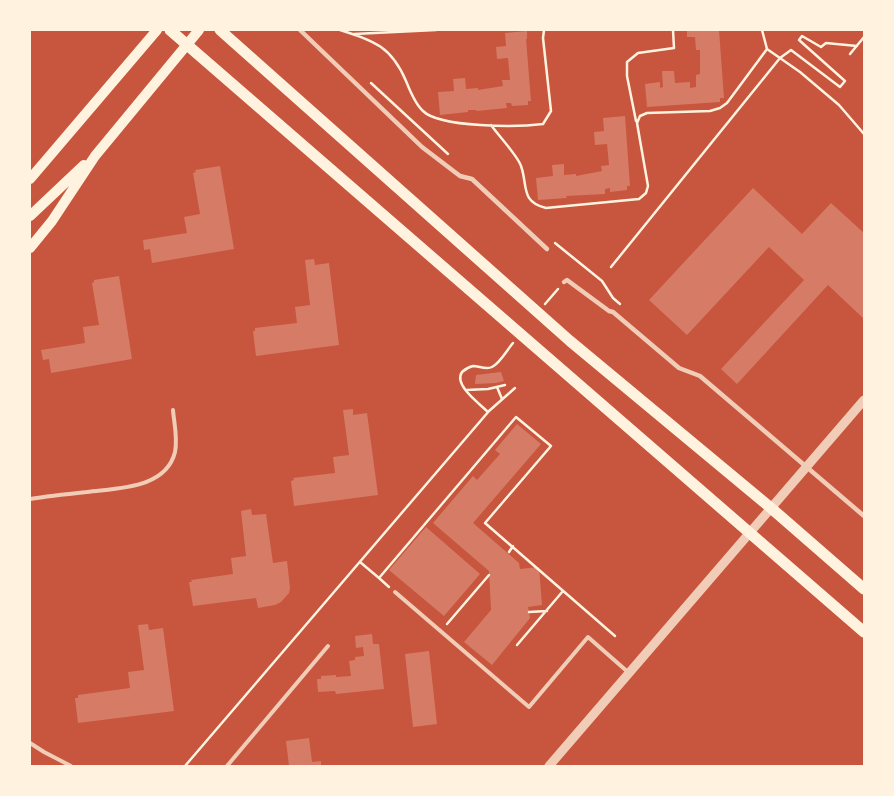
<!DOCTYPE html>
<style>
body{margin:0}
#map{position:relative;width:894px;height:796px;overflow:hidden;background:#c8553d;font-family:Ubuntu,sans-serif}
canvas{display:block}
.frame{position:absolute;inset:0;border:31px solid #fff3e0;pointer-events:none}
</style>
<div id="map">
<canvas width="894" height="796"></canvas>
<div class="frame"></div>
</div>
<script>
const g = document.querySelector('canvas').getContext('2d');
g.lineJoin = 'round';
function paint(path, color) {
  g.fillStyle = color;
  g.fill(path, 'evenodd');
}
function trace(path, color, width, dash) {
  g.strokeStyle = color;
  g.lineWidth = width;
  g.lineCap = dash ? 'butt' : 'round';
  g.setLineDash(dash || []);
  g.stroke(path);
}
const building = new Path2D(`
 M687,30H719L724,98H720V102L647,107L645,84L660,82V88L663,87L662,71H674L675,83L690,82V88L696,87V75L700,74V50H696L695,37H687Z
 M527,31V39H526L531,101H528V105L512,106L511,103H506L507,108L477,111L476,110H468V112L440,115L438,92L454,91L453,79L465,78L466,89L478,88V90L503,86L502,80H510L508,58L497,59L496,47L506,46L505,33Z
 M625,116L630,186H627V190L610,192V188L605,189V194L566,196L567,198L538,200L536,178L553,176L552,165L564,164V175L576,174V176L602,171L601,166L609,165L607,144L595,145L594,132L604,131L603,118Z
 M220,166L234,249L152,263L150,249L144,250L143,240L187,233L184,217L200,214L193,173L196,172L195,170Z
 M753,188L802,234L831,203L864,233V319L828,285L737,384L721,369L804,280L769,247L687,335L649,300Z
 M314,259L315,265L329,263L339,345L256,356L253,331H255V328L297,323L295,307L310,305L305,260Z
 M119,276L132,359L51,373L49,359L43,360L41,350L85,343L83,327L99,325L92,283L94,282V280Z
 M501,372L504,381L496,383L475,384L476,375Z
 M353,409V415L367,413L378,495L294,506L291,481L294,480L293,478L335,473L333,457L349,455L343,410Z
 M517,424L541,444L473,523L519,563L520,569L539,567L542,605L528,607L530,618L492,665L464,642L491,610L489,571L433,523L473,476L477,480L500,454L495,450Z
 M251,509L252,515L266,514L273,563L287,561L290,588L289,593L281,602L275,605L258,608L256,598L193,606L189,582H192L191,580L233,574L231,558L246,556L241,511Z
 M426,527L480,574L444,616L389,570Z
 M148,624L149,630L163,628L174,711L78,723L75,698H78V695L130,688L128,672L144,670L138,625Z
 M372,634L373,644H379L384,689L336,694L335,691L318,692L317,679H321V676L336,675V677L351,676L349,661L355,660V657L364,656L363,647L356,648L355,636Z
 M429,651L437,724L413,727L405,654Z
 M309,738L312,762L321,761V766H289L286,741Z`);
const path = new Path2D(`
 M340,30C374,41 391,46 406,81C410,91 415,104 423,111C440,128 519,127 543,124L551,111L543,38L544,30
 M762,30L767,49L800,72L839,105L864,134
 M354,34L436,30
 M850,54L864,37
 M371,83L448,154
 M636,121L627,76V62L638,53L674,48L673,30
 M491,125C498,135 518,156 521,166C528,185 520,202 546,208L639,199L646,193L648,186L637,123L640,116L647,113L710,111L720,108L727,103L767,49
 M555,243L602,281L613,298L620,304
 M611,267L780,58L791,50L840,87L845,81L799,40L802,36L821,47L826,43L857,46
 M545,304L558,289
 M497,387L502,399
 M466,390L488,389L505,385
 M488,412C480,404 453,385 462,372C465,369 469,367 473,366C479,366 486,370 492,367C500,363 507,350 513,343
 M509,552L513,546
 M360,562L379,578
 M389,587L379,578L516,417L551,446L485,523L615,636
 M529,612L547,611
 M447,624L489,575
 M517,645L563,591
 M185,766L489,411L515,388`);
const service = new Path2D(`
 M30,499C49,496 68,494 87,492C117,488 166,489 175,452C178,438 174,423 173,410
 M395,592L529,707L588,637L629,673
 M30,743L44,752L71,766
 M227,766L328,646`);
const pedestrian = new Path2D(`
 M300,30L422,147L460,176L472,179L547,249
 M564,282L567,280L609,311L613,312L679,368L700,376L864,516`);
const tertiary = new Path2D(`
 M549,766L864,400`);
const secondary = new Path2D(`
 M30,179L157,30
 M30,216L84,165
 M30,248L52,221L95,156L199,30`);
const primary = new Path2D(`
 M170,30L864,632
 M220,30L570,341L771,508L864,589`);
paint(building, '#d67c66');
trace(path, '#fff3e0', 2.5);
trace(service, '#f1ccb7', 4);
trace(pedestrian, '#f1ccb7', 4.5);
trace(tertiary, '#f1ccb7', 9);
trace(secondary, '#fff3e0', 10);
trace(primary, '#fff3e0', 11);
</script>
